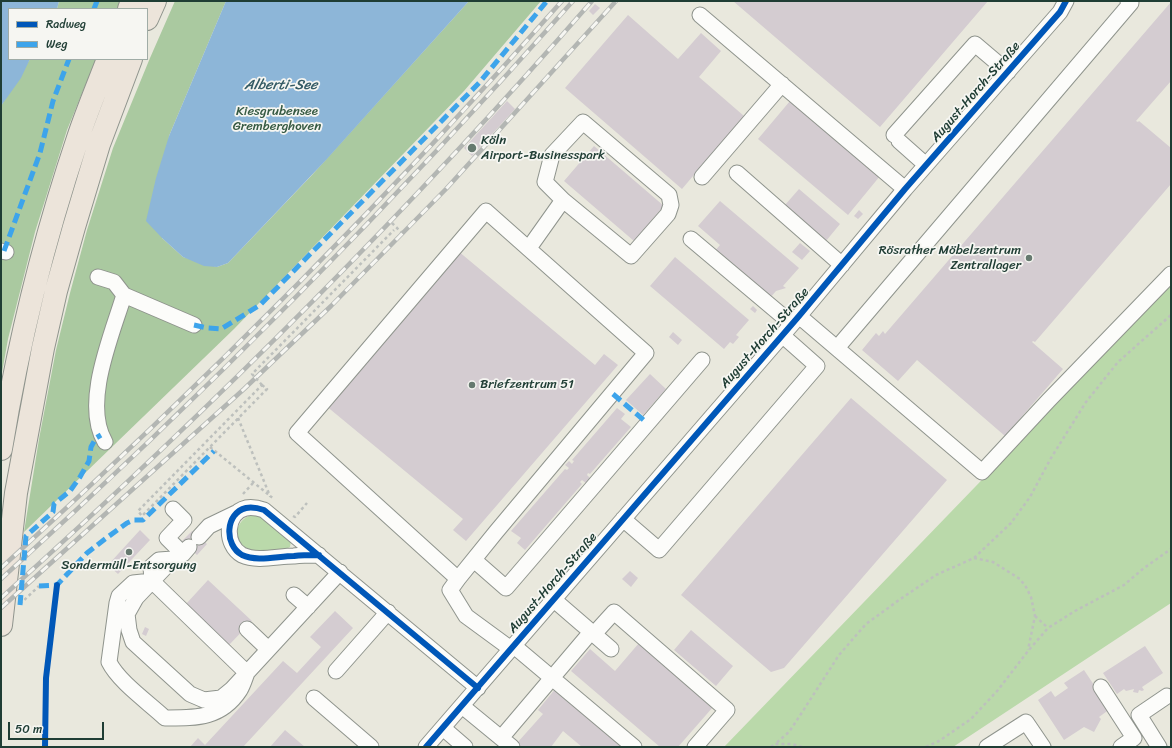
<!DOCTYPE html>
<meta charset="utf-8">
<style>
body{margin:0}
#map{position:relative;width:1172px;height:748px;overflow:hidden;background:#e9e8dd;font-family:Sriracha,sans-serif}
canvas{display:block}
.frame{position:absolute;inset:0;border:2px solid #1f3d34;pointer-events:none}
.legend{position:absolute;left:8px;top:8px;width:140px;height:52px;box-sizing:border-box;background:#f6f6f2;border:1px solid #a0aca6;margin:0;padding:5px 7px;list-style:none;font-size:12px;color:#1f3d34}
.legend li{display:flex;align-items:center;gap:8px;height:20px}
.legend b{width:20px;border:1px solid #a0aca6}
.scale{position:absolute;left:8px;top:722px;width:96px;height:18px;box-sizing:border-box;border:2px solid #1f3d34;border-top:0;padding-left:5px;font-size:12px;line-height:14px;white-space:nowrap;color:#1f3d34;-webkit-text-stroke:3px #f6f6f2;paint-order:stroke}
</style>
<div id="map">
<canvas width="1172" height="748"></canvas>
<div class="frame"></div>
<ul class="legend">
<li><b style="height:5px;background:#0057b8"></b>Radweg</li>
<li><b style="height:5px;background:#3da4eb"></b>Weg</li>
</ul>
<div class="scale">50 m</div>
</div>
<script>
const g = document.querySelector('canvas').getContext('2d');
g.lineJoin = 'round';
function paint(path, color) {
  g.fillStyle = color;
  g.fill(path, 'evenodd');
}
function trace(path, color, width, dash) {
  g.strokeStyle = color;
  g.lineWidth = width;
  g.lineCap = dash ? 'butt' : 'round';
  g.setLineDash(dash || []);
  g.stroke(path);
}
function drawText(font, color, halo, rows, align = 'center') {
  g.font = font + ' Sriracha,sans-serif';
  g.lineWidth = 3.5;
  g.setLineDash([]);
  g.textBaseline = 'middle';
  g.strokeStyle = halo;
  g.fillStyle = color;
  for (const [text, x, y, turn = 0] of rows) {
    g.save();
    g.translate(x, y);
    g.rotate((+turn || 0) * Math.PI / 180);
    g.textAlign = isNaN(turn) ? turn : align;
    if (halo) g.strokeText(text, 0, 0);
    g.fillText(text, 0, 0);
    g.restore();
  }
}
const green = new Path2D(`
 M1171,284V603L953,747H724Z
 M252,515H260L291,541L290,547L286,549C276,549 257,553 248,550C231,542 235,519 252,515Z`);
const forest = new Path2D(`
 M59,1H121L117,9H57Z
 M175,1H226L169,136L162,238L183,257L217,267L228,263L312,175L469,1H541L464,91L234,329L24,532L39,439L56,350L70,293L87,230L113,148L150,58Z
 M30,59H96L67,130L35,232L8,339L1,378V106Z`);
const water = new Path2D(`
 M1,1H59L57,9H9V59H30L21,78L1,106Z
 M226,1H469L326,160L228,263L217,267L204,266L183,257L162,238L146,221L156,178L169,136Z`);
const building = new Path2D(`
 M733,1H988L880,127Z
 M1171,2V81L1136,121L1138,122L1139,121L1171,148V184L1035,342L1033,341L1032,342L1063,369L1005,436L917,360L898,381L862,350L876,333L879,336L883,331L885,334Z
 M595,4L600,8L593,15L589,11Z
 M628,15L678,59L701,33L721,51L699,77L744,116L682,189L565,88Z
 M507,101L515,109L472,156L464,148Z
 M790,101L880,176L848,215L758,139Z
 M594,146L664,206L634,241L564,181Z
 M799,189L840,224L826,241L785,205Z
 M720,201L799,268L783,286L786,288L776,291L769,299L714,252L720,245L698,226Z
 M859,210L863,214L858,219L854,216Z
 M800,243L810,251L802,260L792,252Z
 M458,251L595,365L604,354L618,365L466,541L453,530L463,519L325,405Z
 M675,257L749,320L736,335L739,337L733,344L730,342L724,349L650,286Z
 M753,306L757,310L755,313L750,309Z
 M673,332L682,340L678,345L669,337Z
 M650,374L666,389L643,415L626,400Z
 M851,398L947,480L784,668L771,672L681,595Z
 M617,408L625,414L621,419L631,427L590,474L588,473L587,475L591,479L587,484L582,480L580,482L582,484L525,550L517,543L521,538L511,531L565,469L567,470L569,468L565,465L569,461L572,464L574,461L572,460Z
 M140,530L150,540L118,574L108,565Z
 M192,531L207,544L197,555L182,541Z
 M630,571L638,578L631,587L622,579Z
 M208,580L252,621L229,645L186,604Z
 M335,611L353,628L243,747H190L198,738L205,745L283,661L297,673L321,647L310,637Z
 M145,627L149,629L146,636L142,634Z
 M691,630L733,666L716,686L674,650Z
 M639,643L713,707L678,747H660L571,671L590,649L615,671Z
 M1145,646L1163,673L1142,687L1144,690L1142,691L1139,690L1138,693L1133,692L1134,689L1126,691L1124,689L1117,694L1103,673Z
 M1084,670L1110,709L1099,717L1101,719L1094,732L1084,727L1064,740L1038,700L1051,691L1055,697L1068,688L1064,683Z
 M556,688L624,747H582L563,731L551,747H522L517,743L543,714L538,710Z
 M285,730L305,747H270Z`);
const path = new Path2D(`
 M392,223L401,232
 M262,385L267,389L142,516L138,511Z
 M238,418L270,496L273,498
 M210,447L269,495
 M243,494L253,483
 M293,516L295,517L307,503
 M974,558L993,562L1020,579L1026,587L1031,597L1035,616L1028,650
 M20,604L39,586
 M1035,616L1048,628
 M771,747L775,744
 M802,747L792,744H775L789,732L799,717L839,655L866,624L899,600L936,575L974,558L1011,523L1030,497L1051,458L1086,402L1118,362L1171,315
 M926,747L939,741L971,719L998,690L1028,651L1048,628L1075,611L1124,585L1144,568L1171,549`);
const minor = new Path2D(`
 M700,15L905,189
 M583,122L669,195L671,205L668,214L631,256L563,200L545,182L552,155Z
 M894,135L975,44L1008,72
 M899,141L926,165
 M737,173L842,265
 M702,177L782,84
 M486,211L646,353L496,532L458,579L297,433Z
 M691,239L792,324
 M529,248L563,200
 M1,251L6,252
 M98,277L114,282L124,295L194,325
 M799,316L982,472L1048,401L1171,274
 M837,348L1131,3L1128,1
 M105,442C82,403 112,335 124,295
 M173,509L184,520L167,538L183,554
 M623,519L659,550L817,366L782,335
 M199,537L209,526L236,513
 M189,547L183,554L173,559L136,598L127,614L129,630L133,642L190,694L204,700L221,698L232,689L340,572
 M319,555C311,555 302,555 294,556C278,556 257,562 242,555C224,545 225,513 246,508C252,507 258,508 264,510L478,688
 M474,560L506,588L702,360
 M458,579L450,590L466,616L511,649
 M152,581L133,583L119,596L117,603L109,662C119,682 148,702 165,718C196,718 221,719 240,690C243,685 245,678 247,673L152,581L151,567L159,560L173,559
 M294,595L308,607
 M553,599L611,649
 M247,629L268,649
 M594,634L614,612L727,710L695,747
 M514,646L634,747
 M336,671L388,612
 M1101,687L1134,738L1121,747
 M314,698L371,747
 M462,706L512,747
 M443,728L465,747
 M501,738L591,632
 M426,747L799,316L905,189L1060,12L1066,1
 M987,747L1026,722L1043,747
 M1159,747L1139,715L1167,696`);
const highway = new Path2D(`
 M129,9L132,1
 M147,19L155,1
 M1,449C18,344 44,239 78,138C87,111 98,85 108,59
 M1,625L16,493L43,348L56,291L74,227L99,144L131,59`);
const rail = new Path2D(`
 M1,568C198,389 386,201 562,1
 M1,579C202,397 393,204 573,1
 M1,598C209,411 408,212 592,1
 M1,608L244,389L331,306L446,189L616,1`);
const pathBridge = new Path2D(`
 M262,385L252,374L394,230`);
const quiet = new Path2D(`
 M94,9L97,1
 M4,251L40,153L53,101L69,59
 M194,325L207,328L221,329L260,305L479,83L547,1
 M613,394L647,423
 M39,586L57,585L87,553L105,539L127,523L134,520H143L214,451
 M20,605L26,536L53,512L54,504L70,491L80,477L89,461L91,447L96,438L101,435`);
const cycleway = new Path2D(`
 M319,555C311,555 302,555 294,556C278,556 257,562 242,555C224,545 225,513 246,508C252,507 258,508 264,510L478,688
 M45,747L46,678L57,585
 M426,747L799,316L905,189L1060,12L1066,1`);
const markers = [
 [472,148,5,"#66796f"],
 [1029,258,4,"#66796f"],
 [472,385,4,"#66796f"],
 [129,552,4,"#66796f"]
];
const streetNames = [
 ["August-Horch-Straße",976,92,-49],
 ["August-Horch-Straße",765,338,-49],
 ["August-Horch-Straße",553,583,-49]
];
const parkNames = [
 ["Kiesgrubensee",277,112],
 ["Gremberghoven",277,127]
];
const poiNames = [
 ["Köln",481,141],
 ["Airport-Businesspark",481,156],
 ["Rösrather Möbelzentrum",1021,251,"right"],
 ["Zentrallager",1021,266,"right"],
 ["Briefzentrum 51",480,385],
 ["Sondermüll-Entsorgung",129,566,"center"]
];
const waterNames = [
 ["Alberti-See",281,85]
];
paint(green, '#bad9aa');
paint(forest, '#aac9a0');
paint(water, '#8db6d8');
paint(building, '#d4ccd1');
trace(minor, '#8f948d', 17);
trace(highway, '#8f948d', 24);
trace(path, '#bdc0bd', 2.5, [3, 3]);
trace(minor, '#fcfcfa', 15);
trace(highway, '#ece4da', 22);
trace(rail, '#b3b6b3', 4.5);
trace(rail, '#f6f6f2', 3, [9]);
trace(pathBridge, '#bdc0bd', 2.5, [3, 3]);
trace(quiet, '#3da4eb', 5, [10, 5]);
trace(cycleway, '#0057b8', 6);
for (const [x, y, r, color] of markers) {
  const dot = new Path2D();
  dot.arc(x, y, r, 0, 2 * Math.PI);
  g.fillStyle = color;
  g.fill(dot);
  trace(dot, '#f6f6f2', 1.5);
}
drawText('13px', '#1f3d34', '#f6f6f2', streetNames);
drawText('13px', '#365a43', '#f6f6f2', parkNames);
drawText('13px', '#1f3d34', '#f6f6f2', poiNames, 'left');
drawText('italic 14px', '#345b65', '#f6f6f2', waterNames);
</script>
